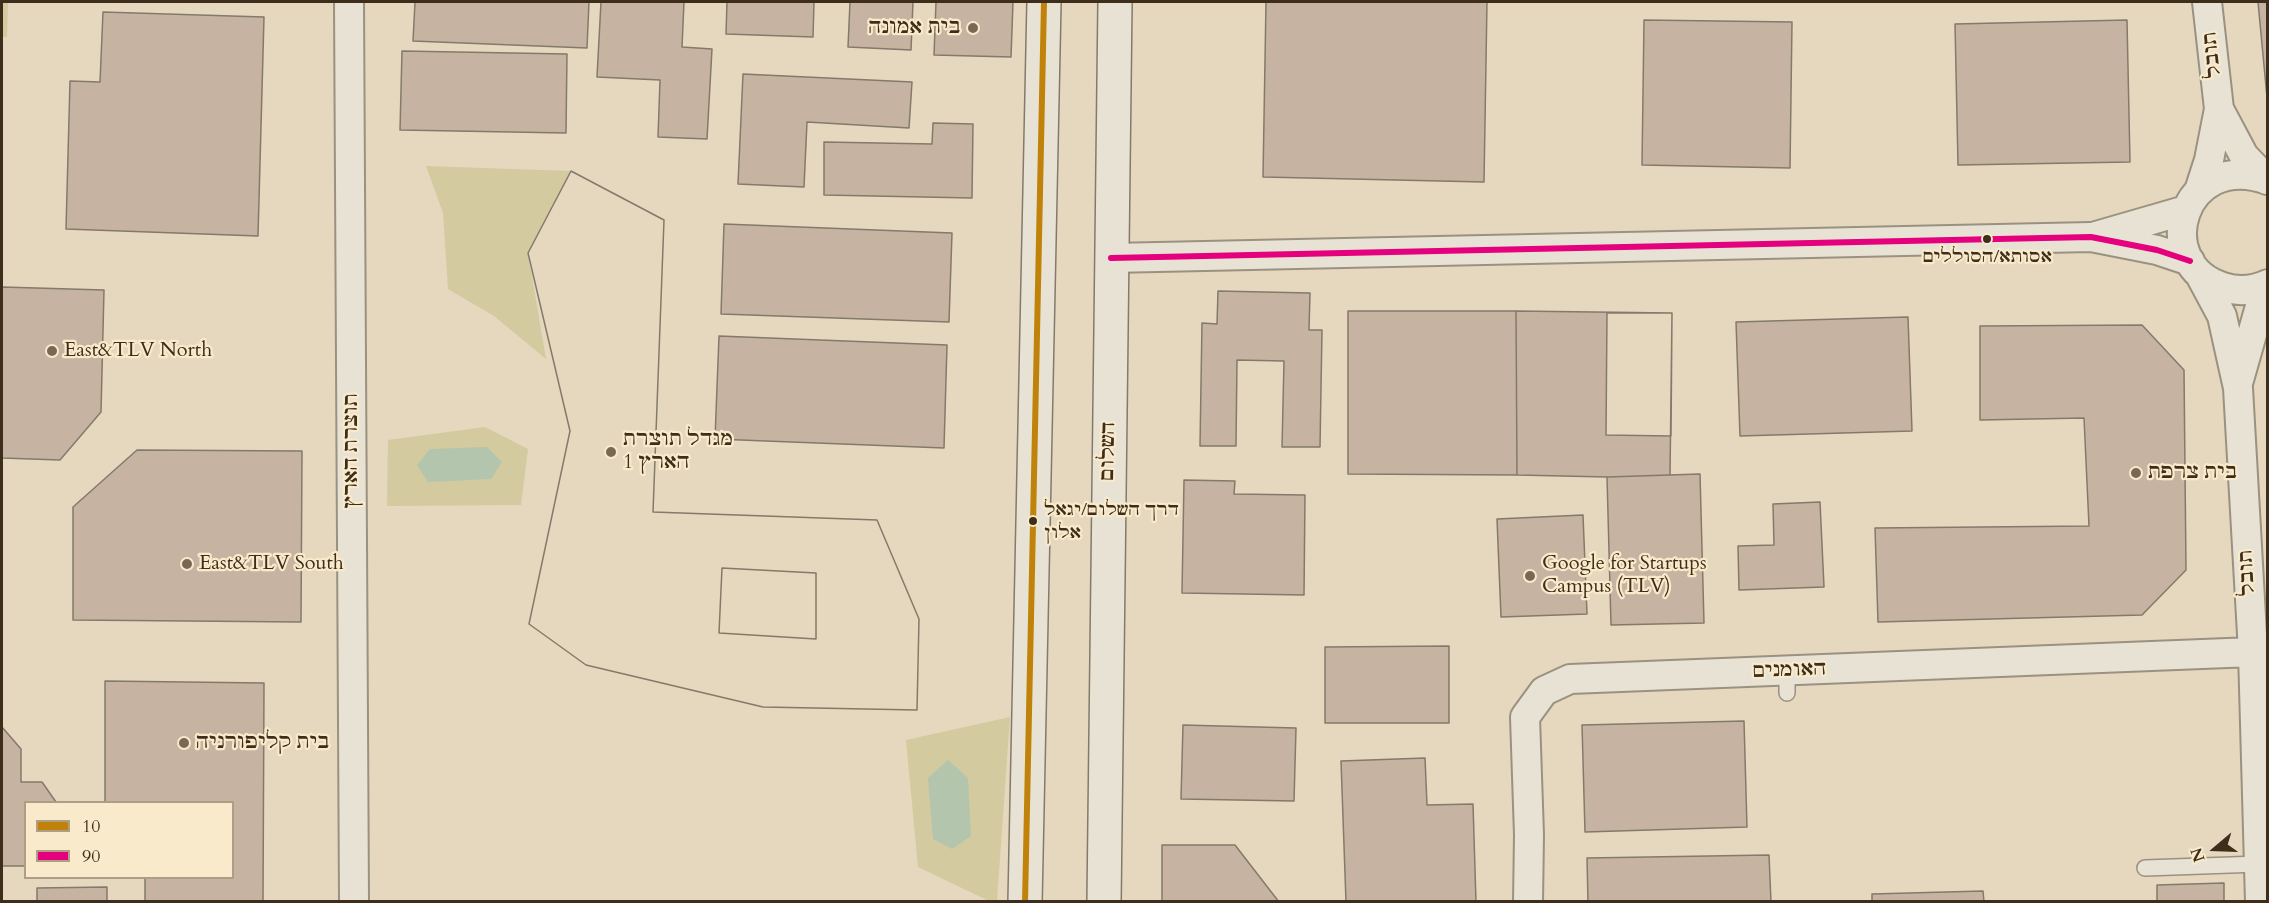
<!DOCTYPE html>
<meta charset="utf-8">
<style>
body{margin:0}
#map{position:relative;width:2269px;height:903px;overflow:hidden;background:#e5d8be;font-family:Cardo,serif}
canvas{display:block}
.frame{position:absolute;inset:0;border:3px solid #3f2d1b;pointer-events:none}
.legend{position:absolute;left:24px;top:801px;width:210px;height:78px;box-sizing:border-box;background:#f8eaca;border:2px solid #ae9e84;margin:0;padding:8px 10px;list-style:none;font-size:18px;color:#3f2d1b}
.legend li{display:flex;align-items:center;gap:12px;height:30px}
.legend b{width:30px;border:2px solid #ae9e84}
.north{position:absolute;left:2185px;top:819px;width:60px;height:60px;-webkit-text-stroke:4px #f8eaca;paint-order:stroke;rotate:251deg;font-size:16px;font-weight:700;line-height:24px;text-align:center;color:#3f2d1b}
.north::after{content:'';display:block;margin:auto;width:21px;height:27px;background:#3f2d1b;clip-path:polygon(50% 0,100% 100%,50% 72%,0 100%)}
</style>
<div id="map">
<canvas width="2269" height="903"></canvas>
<div class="frame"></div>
<ul class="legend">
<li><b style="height:8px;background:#c08208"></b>10</li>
<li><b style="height:8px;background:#e5007d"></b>90</li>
</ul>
<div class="north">N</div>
</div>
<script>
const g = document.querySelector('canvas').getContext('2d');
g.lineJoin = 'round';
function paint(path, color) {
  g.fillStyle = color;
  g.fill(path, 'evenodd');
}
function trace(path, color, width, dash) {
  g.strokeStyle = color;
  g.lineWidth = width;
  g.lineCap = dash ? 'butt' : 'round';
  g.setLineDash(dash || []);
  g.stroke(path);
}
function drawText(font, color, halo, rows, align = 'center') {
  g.font = font + ' Cardo,"Frank Ruhl Libre",serif';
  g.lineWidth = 4.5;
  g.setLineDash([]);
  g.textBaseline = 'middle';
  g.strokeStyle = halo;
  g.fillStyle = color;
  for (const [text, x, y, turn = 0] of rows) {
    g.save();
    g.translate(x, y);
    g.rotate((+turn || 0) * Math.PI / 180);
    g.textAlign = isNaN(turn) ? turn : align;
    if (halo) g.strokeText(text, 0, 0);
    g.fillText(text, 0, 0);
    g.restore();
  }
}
const green = new Path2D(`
 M2,2H8L7,37H2Z
 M426,166L571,171L528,253L546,359L494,316L448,289L443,213Z
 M485,427L528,449L521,505L387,506L388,440Z
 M1010,717L997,901H989L918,867L906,740Z`);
const water = new Path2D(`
 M487,447L502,462L491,479L428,482L417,465L430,449Z
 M948,760L968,778L971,836L952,849L933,839L928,778Z`);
const building = new Path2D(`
 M415,2H589L587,48L413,41Z
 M601,2H684L682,47L712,49L707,139L658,137L660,80L597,77Z
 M727,2H814L813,37L726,34Z
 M850,2H913L911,50L848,47Z
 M936,2H1013L1011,57L934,55Z
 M1266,2H1487L1484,182L1263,177Z
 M2258,2H2268V108Z
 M103,12L264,17L258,236L66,229L70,81L100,82Z
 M1644,20L1792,22L1790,168L1642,165Z
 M2127,20L2130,162L1958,165L1955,24Z
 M402,51L567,54L566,133L400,130Z
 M743,74L912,82L909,128L807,122L804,187L738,184Z
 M933,123L973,124L972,198L824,195V142L932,144Z
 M571,171L664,220L653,512L877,520L919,619L917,710L763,707L586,665L529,624L570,431L528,253ZM722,568L816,573V639L719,633Z
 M571,171L664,220L653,512L877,520L919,619L917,710L763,707L586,665L529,624L570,431L528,253Z
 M724,224L952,233L949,322L721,314Z
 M2,287L104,290L101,412L60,460L2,458Z
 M1218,291L1310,293L1309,330H1322L1320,447H1282L1284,361L1237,360L1236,446H1200L1202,323L1217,324Z
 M1348,311H1516L1517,475L1348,474Z
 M1516,311L1672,313L1670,475L1607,477L1517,475Z
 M1607,313H1672L1671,436L1606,435Z
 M1908,317L1912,431L1740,436L1736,322Z
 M2142,325L2184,370L2186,570L2142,615L1878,622L1875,528L2089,526L2084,418L1980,420V326Z
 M719,336L947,345L944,448L715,439Z
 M137,450L302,451L301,622L73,620V507Z
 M1700,474L1704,623L1611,625L1607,477Z
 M1184,480L1235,481L1234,494L1305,495L1304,595L1182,593Z
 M1820,502L1824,587L1739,590L1738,546L1774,545L1773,504Z
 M1583,515L1587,614L1501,617L1497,519Z
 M722,568L816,573V639L719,633Z
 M1449,646V723H1325V647Z
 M105,681L264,683L263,902H145V878H232V802H105Z
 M1744,721L1747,827L1585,832L1582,725Z
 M1183,725L1296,728L1294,801L1181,799Z
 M2,727L21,749V782H42L56,802H26V866H2Z
 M1425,758L1427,805L1473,804L1476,902H1346L1341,761Z
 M1162,845H1235L1279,902H1162Z
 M1769,855L1771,902H1588L1587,858Z
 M2224,883V902H2157V885Z
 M107,887V902H37V888Z
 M1983,891L1984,902H1872V894Z`);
const lane = new Path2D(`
 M1787,693V671
 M2145,868L2259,864`);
const street = new Path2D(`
 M349,2L354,902
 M2219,109L2244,156L2267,180
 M2268,180C2182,149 2149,264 2223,287C2238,292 2253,291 2268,284
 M2199,191L2209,160L2219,109L2207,2
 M2096,236L2186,210
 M1111,258L2091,237L2157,250L2190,261
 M2200,275L2222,316L2238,388L2253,652L2260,902
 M2239,380L2266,285
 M1528,902L1529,835L1525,717L1544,691L1570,679L2253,652`);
const secondary = new Path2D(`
 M1025,902L1044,2
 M1104,902L1115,2`);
const bus1 = new Path2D(`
 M1025,902L1044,2`);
const bus2 = new Path2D(`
 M1111,258L2091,237L2157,250L2190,261`);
const markers = [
 [973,28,6,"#796954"],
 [1987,239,5,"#3f2d1b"],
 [52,351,6,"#796954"],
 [611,452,6,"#796954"],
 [2136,473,6,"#796954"],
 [1033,521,5,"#3f2d1b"],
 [187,564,6,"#796954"],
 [1530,576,6,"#796954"],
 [184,743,6,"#796954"]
];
const busNames = [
 ["אסותא/הסוללים",1987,258],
 ["דרך השלום/יגאל",1044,511,"left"],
 ["אלון",1044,534,"left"]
];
const poiNames = [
 ["בית אמונה",961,28,"right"],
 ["East&TLV North",64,351],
 ["מגדל תוצרת",623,440],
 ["הארץ 1",623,463],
 ["בית צרפת",2148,473],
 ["East&TLV South",199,564],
 ["Google for Startups",1542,564],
 ["Campus (TLV)",1542,587],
 ["בית קליפורניה",196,743]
];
const streetNames = [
 ["תובל",2213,55,-96],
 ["תוצרת הארץ",352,451,-90],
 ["השלום",1109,451,-89],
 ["תובל",2248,573,-93],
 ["האומנים",1789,671,-2]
];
paint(green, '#d3ca9f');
paint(water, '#b3c5ad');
paint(building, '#c7b3a1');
trace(building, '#837a6b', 1.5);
trace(lane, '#9b9180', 18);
trace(street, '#9b9180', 32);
trace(secondary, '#837a6b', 36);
trace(lane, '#e8e2d5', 15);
trace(street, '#e8e2d5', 28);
trace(secondary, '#e8e2d5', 33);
trace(bus1, '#c08208', 6);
trace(bus2, '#e5007d', 6);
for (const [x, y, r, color] of markers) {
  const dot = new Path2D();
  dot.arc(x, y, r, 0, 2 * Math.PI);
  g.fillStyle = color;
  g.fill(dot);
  trace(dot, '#f8eaca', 2);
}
drawText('18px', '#3f2d1b', '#f8eaca', busNames);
drawText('20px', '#3f2d1b', '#f8eaca', poiNames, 'left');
drawText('20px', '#3f2d1b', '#f8eaca', streetNames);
</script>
